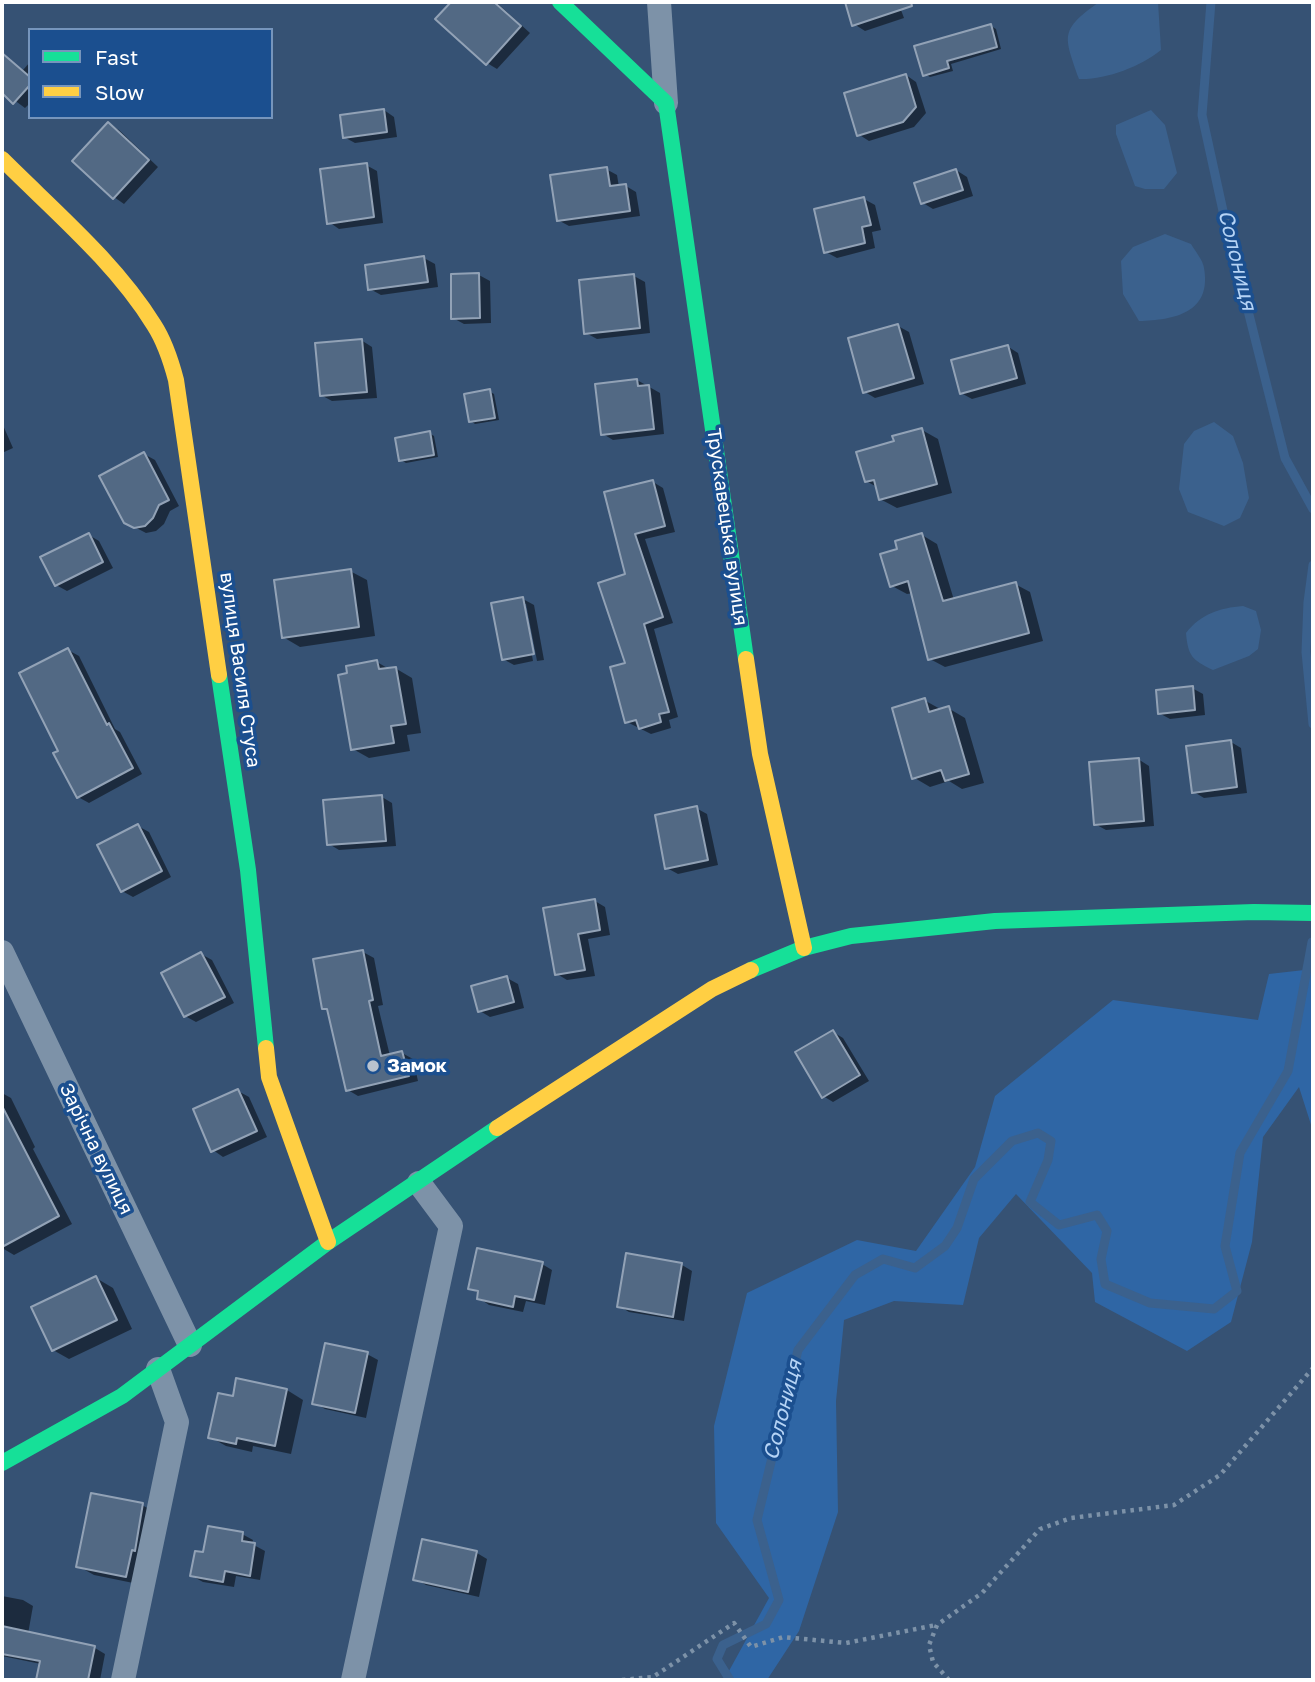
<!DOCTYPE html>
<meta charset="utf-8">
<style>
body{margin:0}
#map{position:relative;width:1315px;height:1682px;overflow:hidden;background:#365274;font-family:"Golos Text",sans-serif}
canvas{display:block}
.frame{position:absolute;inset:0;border:4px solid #fff;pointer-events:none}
.legend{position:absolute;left:28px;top:28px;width:245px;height:91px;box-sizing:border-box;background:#1b4f8f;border:2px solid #7695bc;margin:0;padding:9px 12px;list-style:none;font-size:21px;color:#fff}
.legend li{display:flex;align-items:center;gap:14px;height:35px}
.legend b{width:35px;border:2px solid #7695bc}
</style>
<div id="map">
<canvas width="1315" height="1682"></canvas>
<div class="frame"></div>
<ul class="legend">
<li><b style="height:9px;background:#16e098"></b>Fast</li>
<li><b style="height:9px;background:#ffcf43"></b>Slow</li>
</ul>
</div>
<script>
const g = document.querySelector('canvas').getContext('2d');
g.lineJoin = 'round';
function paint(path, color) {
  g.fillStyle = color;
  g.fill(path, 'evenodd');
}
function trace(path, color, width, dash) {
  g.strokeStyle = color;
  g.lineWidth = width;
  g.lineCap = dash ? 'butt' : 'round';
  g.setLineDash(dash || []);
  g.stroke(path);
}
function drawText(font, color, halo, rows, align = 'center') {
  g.font = font + ' "Golos Text",sans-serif';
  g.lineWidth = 7;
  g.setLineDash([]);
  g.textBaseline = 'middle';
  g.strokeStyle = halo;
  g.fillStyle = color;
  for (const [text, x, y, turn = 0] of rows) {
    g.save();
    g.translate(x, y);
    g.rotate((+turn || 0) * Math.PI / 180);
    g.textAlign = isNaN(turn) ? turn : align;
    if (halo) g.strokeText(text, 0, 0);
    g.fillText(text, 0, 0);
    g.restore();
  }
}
const green = new Path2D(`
 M1313,969V1131L1299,1087L1263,1137L1252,1242L1231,1322L1187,1351L1095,1302L1092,1273L1016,1194L979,1238L963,1305L894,1301L844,1320L836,1401L838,1512L799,1631L767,1680H724L769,1598L716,1523L714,1426L747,1293L857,1240L916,1251L975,1167L995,1096L1113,1000L1258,1020L1269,974Z`);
const water = new Path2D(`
 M1099,2H1158L1161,50C1140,67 1105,80 1079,79C1064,35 1059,31 1099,2Z
 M1151,110L1165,125L1177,173L1164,189H1145L1135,186L1116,134V125Z
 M1165,234L1191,244C1195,251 1203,260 1204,268C1212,313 1174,320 1139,321L1123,294L1121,261L1133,247Z
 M1214,422L1233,436L1243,463L1249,498L1240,518L1224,526L1188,512L1179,489L1184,444L1194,431Z
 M1243,606L1256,611L1261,630L1258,649L1249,656L1213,670C1192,660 1188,656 1186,633C1201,614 1219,608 1243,606Z`);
const shadow = new Path2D(`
 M454,2H496L530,33L497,69L487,63L438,19Z
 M847,2H898L904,18L865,31L854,24Z
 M991,26L996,29L1001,49L951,64L953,71L930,77L925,74Z
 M8,60L23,70L30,62V103L25,108L2,91V67Z
 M906,75L916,82L926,113L914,127L869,141L858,134Z
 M384,110L394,117L397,137L355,143L344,137Z
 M108,124L119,130L158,167L124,204L114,197Z
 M366,165L377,171L383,223L339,229L329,222Z
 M606,169L617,175L619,187L626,186L636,192L640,216L569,226L558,220Z
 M956,170L967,177L973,196L933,209L923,203Z
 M864,199L875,205L881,230L872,232L875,248L837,258L826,252Z
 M424,258L435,264L438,287L381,295L370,289Z
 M479,275L490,281L491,323L464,324L453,318Z
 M634,276L645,282L650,333L597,339L586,333Z
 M898,326L909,332L924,384L875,398L865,392Z
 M361,340L372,347L377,398L332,401L321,395Z
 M1007,346L1018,353L1026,384L972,399L961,393Z
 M637,380L660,393L664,434L613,440L603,434Z
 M489,391L494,394L499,420L475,424L471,421Z
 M2,423L13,448L2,453Z
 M922,430L938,439L952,493L897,508L880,499L877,487L866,481L896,443Z
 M429,433L434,436L438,457L406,463L401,460Z
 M144,454L155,460L179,506L170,511L164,524L156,531L146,533L125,522Z
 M653,482L663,488L675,532L645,539L673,623L654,629L678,717L669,720L671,728L651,734L627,722V575L606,494Z
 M89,535L99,541L113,568L67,591L56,585Z
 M922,535L937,544L954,600L1015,584L1030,592L1043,641L945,667L930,659L913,593L907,594L892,586L900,550Z
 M350,571L367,580L375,636L300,647L283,637Z
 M523,599L534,605L544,660L537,661L526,604H523L533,661L514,665L503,659Z
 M68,650L79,656L115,729L120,732L142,774L89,803L78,797L61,751Z
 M377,662L389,669L395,668L412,678L421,733L407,735L410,751L369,758L353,749Z
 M1192,688L1203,694L1205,715L1170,719L1159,713Z
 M924,700L942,710L948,708L965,718L984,783L962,789L949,781L930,787L913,777Z
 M1231,742L1241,748L1247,793L1204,798L1194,792Z
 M1138,759L1149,766L1154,826L1106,830L1095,824Z
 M382,797L392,803L396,846L339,850L329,844Z
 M696,808L707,814L718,865L678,874L667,868Z
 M138,826L149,832L171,877L133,897L122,891Z
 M595,901L605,907L610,935L588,939L595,976L567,980L557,974Z
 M363,952L374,958L383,1005L378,1006L390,1056L402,1053L413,1059L418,1081L358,1096L348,1090L329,1011L324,1008Z
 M201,954L212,960L234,1003L196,1022L185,1016Z
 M507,978L518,984L524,1008L490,1017L480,1011Z
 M833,1032L843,1038L869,1081L833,1102L823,1096Z
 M238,1091L249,1097L267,1137L223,1157L213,1150Z
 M2,1093L11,1098L35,1147L33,1149L72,1224L14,1255L2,1248Z
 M627,1256L682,1265L692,1271L684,1321L629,1312L619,1306Z
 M542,1264L552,1270L545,1305L526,1301L523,1312L489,1305L479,1298L480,1294L470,1288Z
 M96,1278L113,1288L132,1329L69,1359L53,1350Z
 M367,1354L378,1360L366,1418L325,1409L314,1403Z
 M287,1390L303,1400L291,1454L253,1446L252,1452L226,1446L210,1437L234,1398Z
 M142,1505L158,1514L143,1585L94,1575L78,1566Z
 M242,1534L253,1540L252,1544L265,1551L260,1580L236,1576L234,1587L203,1582L192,1576L205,1554Z
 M423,1541L477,1553L487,1559L479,1597L426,1585L415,1579Z
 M2,1596L23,1600L33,1606L28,1634L95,1648L105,1654L100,1680H37L41,1664L2,1656Z`);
const stream = new Path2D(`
 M1211,2L1202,115L1223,211L1285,458L1313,509
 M1313,565L1308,602L1306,652L1313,724
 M730,1680L717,1659L723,1645L766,1624L779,1600L757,1520L798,1350L855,1275L883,1259L915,1268L945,1246L957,1228L974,1179L1012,1141L1038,1133L1051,1141L1048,1160L1030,1202L1059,1225L1097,1215L1107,1231L1101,1259L1105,1284L1150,1303L1214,1309L1237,1291L1225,1246L1240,1153L1288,1071L1312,942`);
const building = new Path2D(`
 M451,2H494L521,26L486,65L435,19Z
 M845,2H911L912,6L852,26Z
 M991,24L997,47L947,61L949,68L923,76L914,46Z
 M2,53L30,77V85L13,104L2,93Z
 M906,74L916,107L903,122L857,136L844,93Z
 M384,109L387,132L343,138L340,115Z
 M108,122L149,160L113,199L72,161Z
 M367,163L374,217L327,224L320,169Z
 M607,167L610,186L626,184L630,211L557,221L550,175Z
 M956,169L963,190L921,204L914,183Z
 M864,197L871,225L862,227L865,243L824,253L814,209Z
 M424,256L428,282L368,290L365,265Z
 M479,273L480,318L451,319V274Z
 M634,274L640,328L584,334L579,280Z
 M898,324L914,378L863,393L848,338Z
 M362,339L367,392L320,396L315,343Z
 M1008,345L1017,378L960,394L951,360Z
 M637,379L638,386L649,385L654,429L601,435L595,384Z
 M490,389L495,418L469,422L464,394Z
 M922,428L937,484L879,500L874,480L865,482L856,452L894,441L892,436Z
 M430,431L434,455L399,461L395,438Z
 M144,452L169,500L159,505L153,518L145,526L134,528L124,523L99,476Z
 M653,480L665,526L635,534L663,617L644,624L669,712L659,714L661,722L639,729L636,720L625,723L610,667L625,663L598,583L625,574L604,492Z
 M89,533L103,562L55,586L40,557Z
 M922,533L943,601L1016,582L1029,633L928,660L908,581L890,587L880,554L897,549L895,541Z
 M351,569L359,627L282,638L274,580Z
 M523,597L534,654L502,660L491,603Z
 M68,648L107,725L109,723L133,768L77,798L53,753L58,751L19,673Z
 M377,660L379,669L396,667L406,724L391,726L394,743L351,750L338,675L347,673L346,666Z
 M1193,686L1195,710L1158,714L1156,690Z
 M925,698L929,712L949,706L969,774L945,781L941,770L912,779L892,708Z
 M1231,740L1237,787L1192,793L1186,746Z
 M1139,758L1144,821L1094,825L1089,762Z
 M382,795L386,841L327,845L323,800Z
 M697,806L708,860L665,869L655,815Z
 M138,824L162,871L121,892L97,845Z
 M595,899L600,930L578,934L585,970L555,975L543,908Z
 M363,950L373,1000L369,1001L381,1056L402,1051L409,1076L346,1091L327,1009H322L313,959Z
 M201,952L225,997L184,1017L161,973Z
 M507,976L514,1002L478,1012L471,986Z
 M833,1030L860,1075L822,1098L795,1052Z
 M238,1089L257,1131L211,1152L193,1109Z
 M2,1106L59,1216L2,1247Z
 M477,1248L543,1262L534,1300L515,1296L513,1307L477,1299L478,1291L468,1289Z
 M626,1253L682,1263L673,1317L617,1307Z
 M96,1276L117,1320L52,1351L31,1307Z
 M325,1343L368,1352L355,1413L312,1404Z
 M236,1378L287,1389L275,1446L237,1438L236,1444L208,1438L218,1393L233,1396Z
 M91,1493L143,1503L135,1551L132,1550L126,1577L76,1567Z
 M208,1526L243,1532L242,1541L255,1543L250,1576L225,1571L223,1582L190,1576L195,1551L203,1552Z
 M422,1539L477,1551L468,1592L413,1580Z
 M2,1626L95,1646L88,1680H36L40,1661L2,1654Z`);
const path = new Path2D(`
 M622,1680L653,1677L734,1623L751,1647L783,1637L846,1643L936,1625
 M949,1680L933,1662L929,1645L937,1625L982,1593L1040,1529L1071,1518L1174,1505L1220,1475L1313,1368`);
const street = new Path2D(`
 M659,2L666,103
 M2,952L190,1345
 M123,1680L177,1422L158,1369
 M353,1680L451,1226L419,1183`);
const fast = new Path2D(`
 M560,2L666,103L746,659
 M219,675L248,870L266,1048
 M751,970L804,948L851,936L995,921L1254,912L1313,913
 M2,1463L122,1396L328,1242L497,1128`);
const slow = new Path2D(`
 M2,159C54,211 115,262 154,325C165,342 171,361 176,380L219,675
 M746,659L760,754L804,948
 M266,1048L269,1077L328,1242
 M497,1128L712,989L751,970`);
const markers = [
 [373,1066,7,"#b9c2ce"]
];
const streetNames = [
 ["Трускавецька вулиця",727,527,82],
 ["вулиця Василя Стуса",240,670,82],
 ["Зарічна вулиця",96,1149,64]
];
const poiNames = [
 ["Замок",387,1066]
];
const waterNames = [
 ["Солониця",1237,260,76],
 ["Солониця",783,1410,-76]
];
paint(green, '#2f66a5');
paint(water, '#3b618d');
paint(shadow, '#0007');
trace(stream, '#3b618d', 9);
paint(building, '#526984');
trace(building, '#92a2b6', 2);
trace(path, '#7d92a8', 4.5, [3.5, 5]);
trace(street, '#7d92a8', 24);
trace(fast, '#16e098', 16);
trace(slow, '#ffcf43', 16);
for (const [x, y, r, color] of markers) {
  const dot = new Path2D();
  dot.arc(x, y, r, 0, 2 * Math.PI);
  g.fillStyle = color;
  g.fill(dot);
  trace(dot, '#1b4f8f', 2.5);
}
drawText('19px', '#fff', '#1b4f8f', streetNames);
drawText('bold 19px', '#fff', '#1b4f8f', poiNames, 'left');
drawText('italic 21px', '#b5d3f5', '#1b4f8f', waterNames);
</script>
